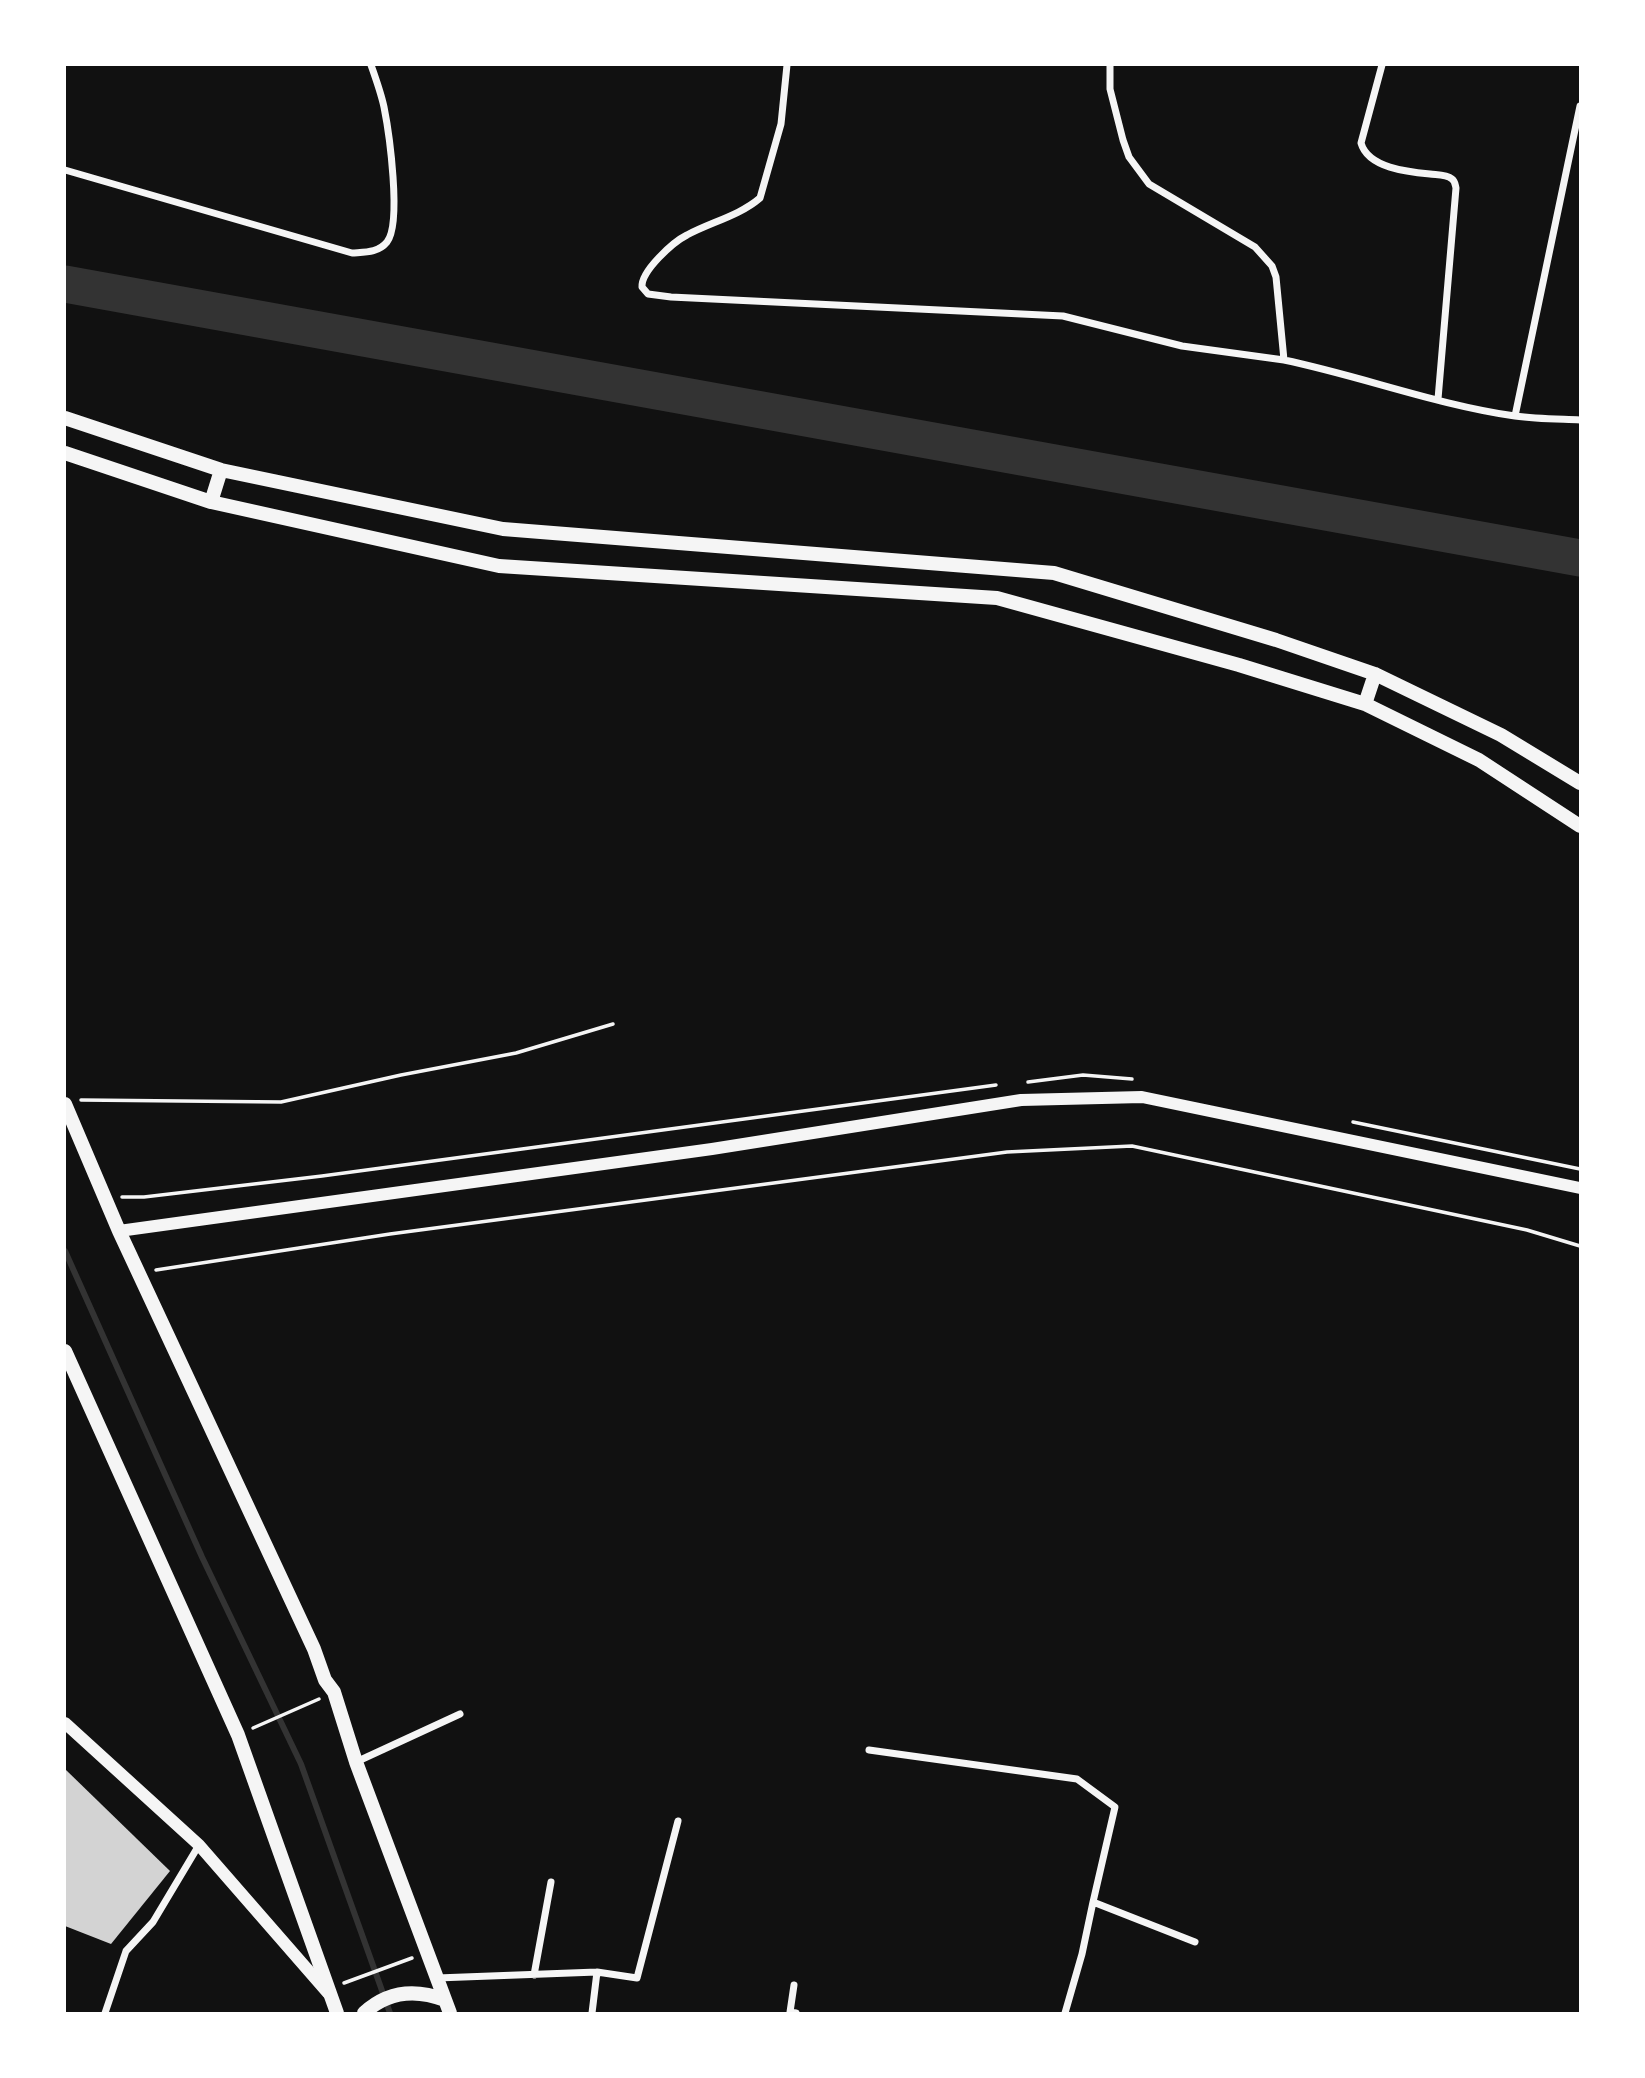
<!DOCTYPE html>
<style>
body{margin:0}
#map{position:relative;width:1645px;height:2078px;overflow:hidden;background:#111;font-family:"Source Sans 3",sans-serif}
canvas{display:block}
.frame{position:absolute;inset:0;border:66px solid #fff;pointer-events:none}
</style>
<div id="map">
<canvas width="1645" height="2078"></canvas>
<div class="frame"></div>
</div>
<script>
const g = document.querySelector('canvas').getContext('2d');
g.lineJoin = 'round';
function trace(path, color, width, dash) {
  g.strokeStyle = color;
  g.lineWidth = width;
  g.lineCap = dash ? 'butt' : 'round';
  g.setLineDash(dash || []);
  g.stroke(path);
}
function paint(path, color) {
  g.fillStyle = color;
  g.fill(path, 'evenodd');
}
const stream = new Path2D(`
 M65,1251L202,1557L301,1764L390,2013`);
const river = new Path2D(`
 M65,284L1580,558`);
const building = new Path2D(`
 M65,1769L170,1871L111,1944L65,1926Z`);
const path = new Path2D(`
 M1028,1082L1083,1075L1132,1079
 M81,1100L281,1102L401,1075L516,1053L613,1024
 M1353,1122L1580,1169
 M122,1197H144L322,1176L996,1085
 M156,1270L390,1234L1007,1152L1132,1146L1527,1230L1580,1246
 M253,1728L319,1699
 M344,1983L412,1958`);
const minor = new Path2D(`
 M787,65L781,124L760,198C739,216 711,222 687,235C673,242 641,271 642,287L648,294L671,297L1063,316L1182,346L1284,360
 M1110,65V89L1123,140L1129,157L1149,184L1255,247L1272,266L1276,277L1284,360C1361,376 1437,405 1515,416C1537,419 1559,419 1580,420
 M1382,65L1361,143C1368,168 1408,172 1430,174C1436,175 1446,174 1452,179C1455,181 1455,184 1456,188L1438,399
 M65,170L352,253C365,252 378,253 387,242C402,223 389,132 384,107C381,93 376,79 371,65
 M1515,416L1580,106
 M869,1750L1077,1779L1115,1807L1093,1902
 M356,1762L460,1714
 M534,1975L551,1882
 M437,1978L597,1972
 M794,1985L790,2012L796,2013
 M105,2013L126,1951L153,1922L199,1845
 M592,2013L597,1972L637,1978L678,1821
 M1065,2013L1082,1954L1093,1902L1195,1942`);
const tertiary = new Path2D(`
 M119,1231L712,1149L1021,1100L1142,1097L1580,1188
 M65,1723L199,1845L328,1993`);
const secondary = new Path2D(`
 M65,418L221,470L503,529L1054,573L1276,640L1375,674L1501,735L1580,783
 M65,453L211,502L499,566L997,598L1239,665L1365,704L1479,760L1580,826
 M211,502L221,470
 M1365,704L1375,674
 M65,1104L119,1231L314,1649L325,1680L334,1692L356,1762L450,2013
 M65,1351L238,1735L337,2013
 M364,2013C388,1991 416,1989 445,2000`);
trace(stream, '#333', 6);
trace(river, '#333', 37);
paint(building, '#d3d3d3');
trace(path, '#f5f5f5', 3.5);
trace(minor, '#f5f5f5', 7);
trace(tertiary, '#f5f5f5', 12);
trace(secondary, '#f5f5f5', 14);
</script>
